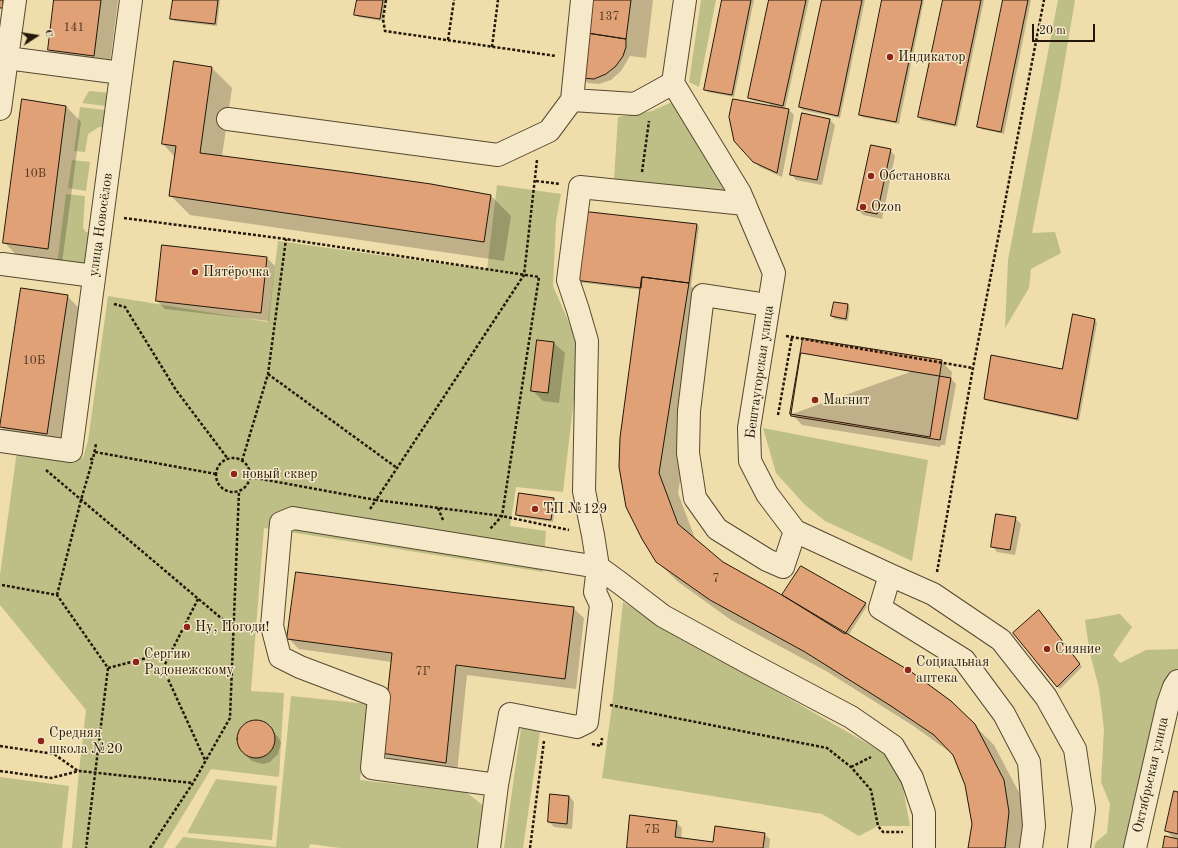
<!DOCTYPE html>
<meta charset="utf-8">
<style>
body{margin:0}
#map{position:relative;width:1178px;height:848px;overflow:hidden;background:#efddac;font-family:"Old Standard TT",serif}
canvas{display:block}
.north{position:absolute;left:16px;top:16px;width:40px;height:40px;-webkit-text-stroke:3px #f5e9c9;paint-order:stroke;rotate:78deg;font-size:11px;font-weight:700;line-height:16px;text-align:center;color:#231809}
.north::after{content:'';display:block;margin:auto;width:14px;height:18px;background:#231809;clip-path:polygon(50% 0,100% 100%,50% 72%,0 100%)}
.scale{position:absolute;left:1032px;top:24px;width:63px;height:18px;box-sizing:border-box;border:2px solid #231809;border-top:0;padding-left:5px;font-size:12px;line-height:14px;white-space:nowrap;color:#231809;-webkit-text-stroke:3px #f5e9c9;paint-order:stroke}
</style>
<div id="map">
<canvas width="1178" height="848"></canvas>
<div class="north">С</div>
<div class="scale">20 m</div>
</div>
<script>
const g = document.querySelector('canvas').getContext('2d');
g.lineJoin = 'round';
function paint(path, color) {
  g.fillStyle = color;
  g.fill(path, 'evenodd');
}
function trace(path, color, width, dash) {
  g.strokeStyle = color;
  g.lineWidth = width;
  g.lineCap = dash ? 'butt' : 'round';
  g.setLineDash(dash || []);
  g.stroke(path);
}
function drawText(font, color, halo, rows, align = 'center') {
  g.font = font + ' "Old Standard TT",serif';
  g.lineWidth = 3;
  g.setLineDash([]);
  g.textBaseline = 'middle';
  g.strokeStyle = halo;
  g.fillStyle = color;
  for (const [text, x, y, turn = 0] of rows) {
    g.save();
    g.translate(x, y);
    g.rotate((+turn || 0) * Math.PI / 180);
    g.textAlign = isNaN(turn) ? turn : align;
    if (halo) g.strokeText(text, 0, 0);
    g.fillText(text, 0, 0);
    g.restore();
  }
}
const green = new Path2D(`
 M701,0H716L699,87L689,82Z
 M1058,0H1075L1060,89L1032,233L1055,232L1061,253L1031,269L1029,288L1005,328L1008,260Z
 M89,91L111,93L114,107L82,103Z
 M672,102L730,192L614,179L618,117L652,111Z
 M80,107L113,111L110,128L99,127L88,134L85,152L74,151Z
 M72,160L90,162L86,191L68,188Z
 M497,185L561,194L556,221L553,286L580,348L563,492L516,487L510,526L546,531L543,572L264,528L251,691L284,693L279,777L211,769L163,848H72L79,771L86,710L0,605V575L17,451L83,458L88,441L108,296L268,322L278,241L487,270Z
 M66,194L85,196L83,228L86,232L94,233L89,264L57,265Z
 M763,428L928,460L912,561L825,521L805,505L776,473Z
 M623,602L661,625L891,757L900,772L910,826H878L859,836L822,814L602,778L612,706Z
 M1120,614L1132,627L1113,655L1120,663L1146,650L1178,649V668L1165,687L1129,848H1094L1096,842L1107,833L1110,804L1101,782L1104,729L1099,688L1090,654L1085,620Z
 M291,696L368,704L360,780L466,792L485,807L483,848H340L310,844L309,848H175L183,837L276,847Z
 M521,728L540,732L523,848H504Z
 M0,777L69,786L62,848H0Z
 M216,779L277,786L272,840L187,833Z`);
const shadow = new Path2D(`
 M55,0H118L109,71L64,65L49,50Z
 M174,0H220L217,26L174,21L172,18Z
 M358,0H386L382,21L358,17L356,14Z
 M592,0H653L646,58L630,56L621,71L611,80L599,84L588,83L582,78Z
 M723,0H754L734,97L708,92L705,89Z
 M770,0H809L785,109H788L794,115L782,177L760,167L754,161L770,104L751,100L749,98Z
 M823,0H865L840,118L802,110L800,107Z
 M883,0H924L899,124L862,117L860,114Z
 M944,0H984L957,127L921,120L919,117Z
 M1004,0H1031L1004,134L981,129L978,127Z
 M175,63L212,68L232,88L222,156L431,185L491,196L511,216L504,261L190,215L170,195L175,157L163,144Z
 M23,101L66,106L81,122L62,263L19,258L4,242Z
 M829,119L835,125L822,185L796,180L791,174Z
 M890,150L895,156L882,219L863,215L858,209Z
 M582,212L697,225L699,227L691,286L709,304L678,493L696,541L722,563L782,597L865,604L867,606L848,636L974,725L994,745L1023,800L1027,848H969L973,824L966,784L954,755L912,725L826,671L731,620L677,581L657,561L642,290L577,282Z
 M267,258L275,266L269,321L165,309L157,301Z
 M67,296L82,311L62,449L17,442L1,427Z
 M848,305L850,308L848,321L834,319L832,316Z
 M1095,320L1097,323L1079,421L988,401L985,399L1063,370Z
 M554,343L565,353L559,403L543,401L532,390Z
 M941,361L952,372L951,379L956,384L945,445H941L940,447L802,425L792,414Z
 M554,499L556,502L553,522L519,517L517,515Z
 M1015,518L1021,524L1015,555L997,552L992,546Z
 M573,608L584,618L576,689L467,675L457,773L393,764L382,753L392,662L299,649L288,638Z
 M1041,614L1082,667L1060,689L1057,686Z
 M253,721H260L265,723L279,738L281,743L278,754L270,762L264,764L258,763L252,761L241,751L238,745V739L242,727L247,723Z
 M1178,793V848H1164L1175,839L1166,831Z
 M569,796L574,802L572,829L554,827L549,822Z
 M676,822L682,828L681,839L714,843L764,834L770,839L769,848H628Z`);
const building = new Path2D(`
 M0,0H3V8H0Z
 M54,0H101L94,56L48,50Z
 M173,0H218L215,24L170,19Z
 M357,0H383L380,19L354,15Z
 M591,0H631L626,39L587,33Z
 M722,0H751L732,95L704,90Z
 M769,0H806L783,106L748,98Z
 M822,0H862L838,116L799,107Z
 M882,0H922L896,122L859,115Z
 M943,0H981L955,125L918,117Z
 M1003,0H1028L1001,132L977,127Z
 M587,33L626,39V47L623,56L616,66L606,74L594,79L581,78Z
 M174,61L212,67L200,153L354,173L431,184L491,195L484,242L169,196L176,146L162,144Z
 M22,99L66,106L48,249L3,243Z
 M733,99L789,109L777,173L753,162L734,141L729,117Z
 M802,113L830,119L817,180L790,175Z
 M871,145L891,149L877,214L857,210Z
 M581,211L697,224L689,283L642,277L641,288L574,280Z
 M162,245L267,257L261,313L156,301Z
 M642,277L689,283L659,473L678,524L723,562L782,595L910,671L951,701L975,724L1004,780L1009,812L1005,848H968L972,824L965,785L953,755L934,735L891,706L805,652L710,600L656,562L642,539L626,507L619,467L620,438Z
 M21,288L68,295L47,434L0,427Z
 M834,302L848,304L846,319L831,316Z
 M1073,314L1095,319L1077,419L984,399L991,355L1062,369Z
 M803,338L942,360L930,437L790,414Z
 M537,340L554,342L548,393L531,391Z
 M801,353L951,378L940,440L791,416Z
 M519,493L554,498L551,520L516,515Z
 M996,514L1016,517L1010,550L991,547Z
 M801,566L866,603L845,634L782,595Z
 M296,572L458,593L574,607L565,679L456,665L446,763L381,753L392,653L287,639Z
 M1039,610L1080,664L1057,687L1013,633Z
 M237 739a19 19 0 1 1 38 0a19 19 0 1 1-38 0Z
 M1174,791L1178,792V834L1165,831Z
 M550,794L569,796L567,824L548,822Z
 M630,815L677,821L675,837L713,842L715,826L765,833L763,848H627Z
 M1165,836L1178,839V848H1163Z`);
const path = new Path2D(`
 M386,0L383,19L385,31L556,56
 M448,40L454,0
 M492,47L498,0
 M642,172L649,121
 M536,181L560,184
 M124,218L286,239L539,277L502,516L490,529
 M114,304L125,307L176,390L228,459
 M786,336L973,368
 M268,374L397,468
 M778,415L792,337
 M95,452L216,474
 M216 475a17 17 0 1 1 34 0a17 17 0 1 1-34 0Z
 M90,459H93L96,444
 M242,461L268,374L286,239
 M46,470L234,629
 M250,477L376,500L524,275L537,160
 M438,508L443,520
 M370,509L376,500L502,516L569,530
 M937,572L973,368L1044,0
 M2,585L57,595L108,668L86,848
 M57,595L81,500L93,459
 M198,599L163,668L205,760
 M108,668L170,652
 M610,705L827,748L851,767L871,790L878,826L883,832H903
 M592,744L601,746L602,738
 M0,746L54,754L78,771
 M851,767L871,757
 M0,771L51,778L79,771L193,783
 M150,848L193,783L230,718L239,491
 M530,848L544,741`);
const minor = new Path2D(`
 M582,0L572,100L635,104L673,83
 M685,0L673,83L740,193L774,273L749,428L750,461L767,494L795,531L890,575L933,594L1001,640L1046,697L1075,749L1084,809L1079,848
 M7,58L121,73
 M0,109L15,0
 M228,119L498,155L549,131L572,100
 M745,204L580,187L568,280L578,310L587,341L584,491L593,535L598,567L620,583L663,616L747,662L851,717L893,746L912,778L924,813V848
 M2,264L94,276
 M768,305L703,295L689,411L688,453L695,498L717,529L767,560L783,567L795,531
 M0,441L71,451L131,0
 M293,518L598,567L595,592L601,605L587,722L577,727L510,714L497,785L372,768L379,697L300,667L280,657L272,626L281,523Z
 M890,575L880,608L964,660L1004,714L1029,762L1034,826L1031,848
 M489,848L497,785
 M1135,848L1168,704L1174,687L1178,681`);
const markers = [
 [890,57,4,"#8f2418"],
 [871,176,4,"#8f2418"],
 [863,207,4,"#8f2418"],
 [195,272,4,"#8f2418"],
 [815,400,4,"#8f2418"],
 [234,474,4,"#8f2418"],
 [535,509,4,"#8f2418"],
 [187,627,4,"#8f2418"],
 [1047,649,4,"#8f2418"],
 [136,662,4,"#8f2418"],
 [908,670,4,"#8f2418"],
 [41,741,4,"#8f2418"]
];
const numberNames = [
 ["137",609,17],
 ["141",74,28],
 ["10В",35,174],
 ["10Б",34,361],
 ["7",716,579],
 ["7Г",423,672],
 ["7Б",652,830]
];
const poiNames = [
 ["Индикатор",898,57],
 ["Обстановка",879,176],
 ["Ozon",871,207],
 ["Пятёрочка",203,272],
 ["Магнит",823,400],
 ["новый сквер",242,474],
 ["ТП №129",543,509],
 ["Ну, Погоди!",195,627],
 ["Сияние",1055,649],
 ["Сергию",144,654],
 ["Радонежскому",144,670],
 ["Социальная",916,662],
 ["аптека",916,678],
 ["Средняя",49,733],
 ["школа №20",49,749]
];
const streetNames = [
 ["улица Новосёлов",101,225,-82],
 ["Бештаугорская улица",760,372,-82],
 ["Октябрьская улица",1151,775,-77]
];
paint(green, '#bebf86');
paint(shadow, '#0003');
paint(building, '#e1a177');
trace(building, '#231809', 1);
trace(minor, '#564932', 24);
trace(path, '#231809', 2.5, [3, 2]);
trace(minor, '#f5e9c9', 22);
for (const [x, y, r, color] of markers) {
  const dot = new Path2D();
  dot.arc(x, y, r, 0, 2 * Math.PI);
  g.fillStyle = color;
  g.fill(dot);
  trace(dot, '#f5e9c9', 1.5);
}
drawText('12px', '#523a24', null, numberNames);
drawText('14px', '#231809', '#f5e9c9', poiNames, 'left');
drawText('14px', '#231809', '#f5e9c9', streetNames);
</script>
